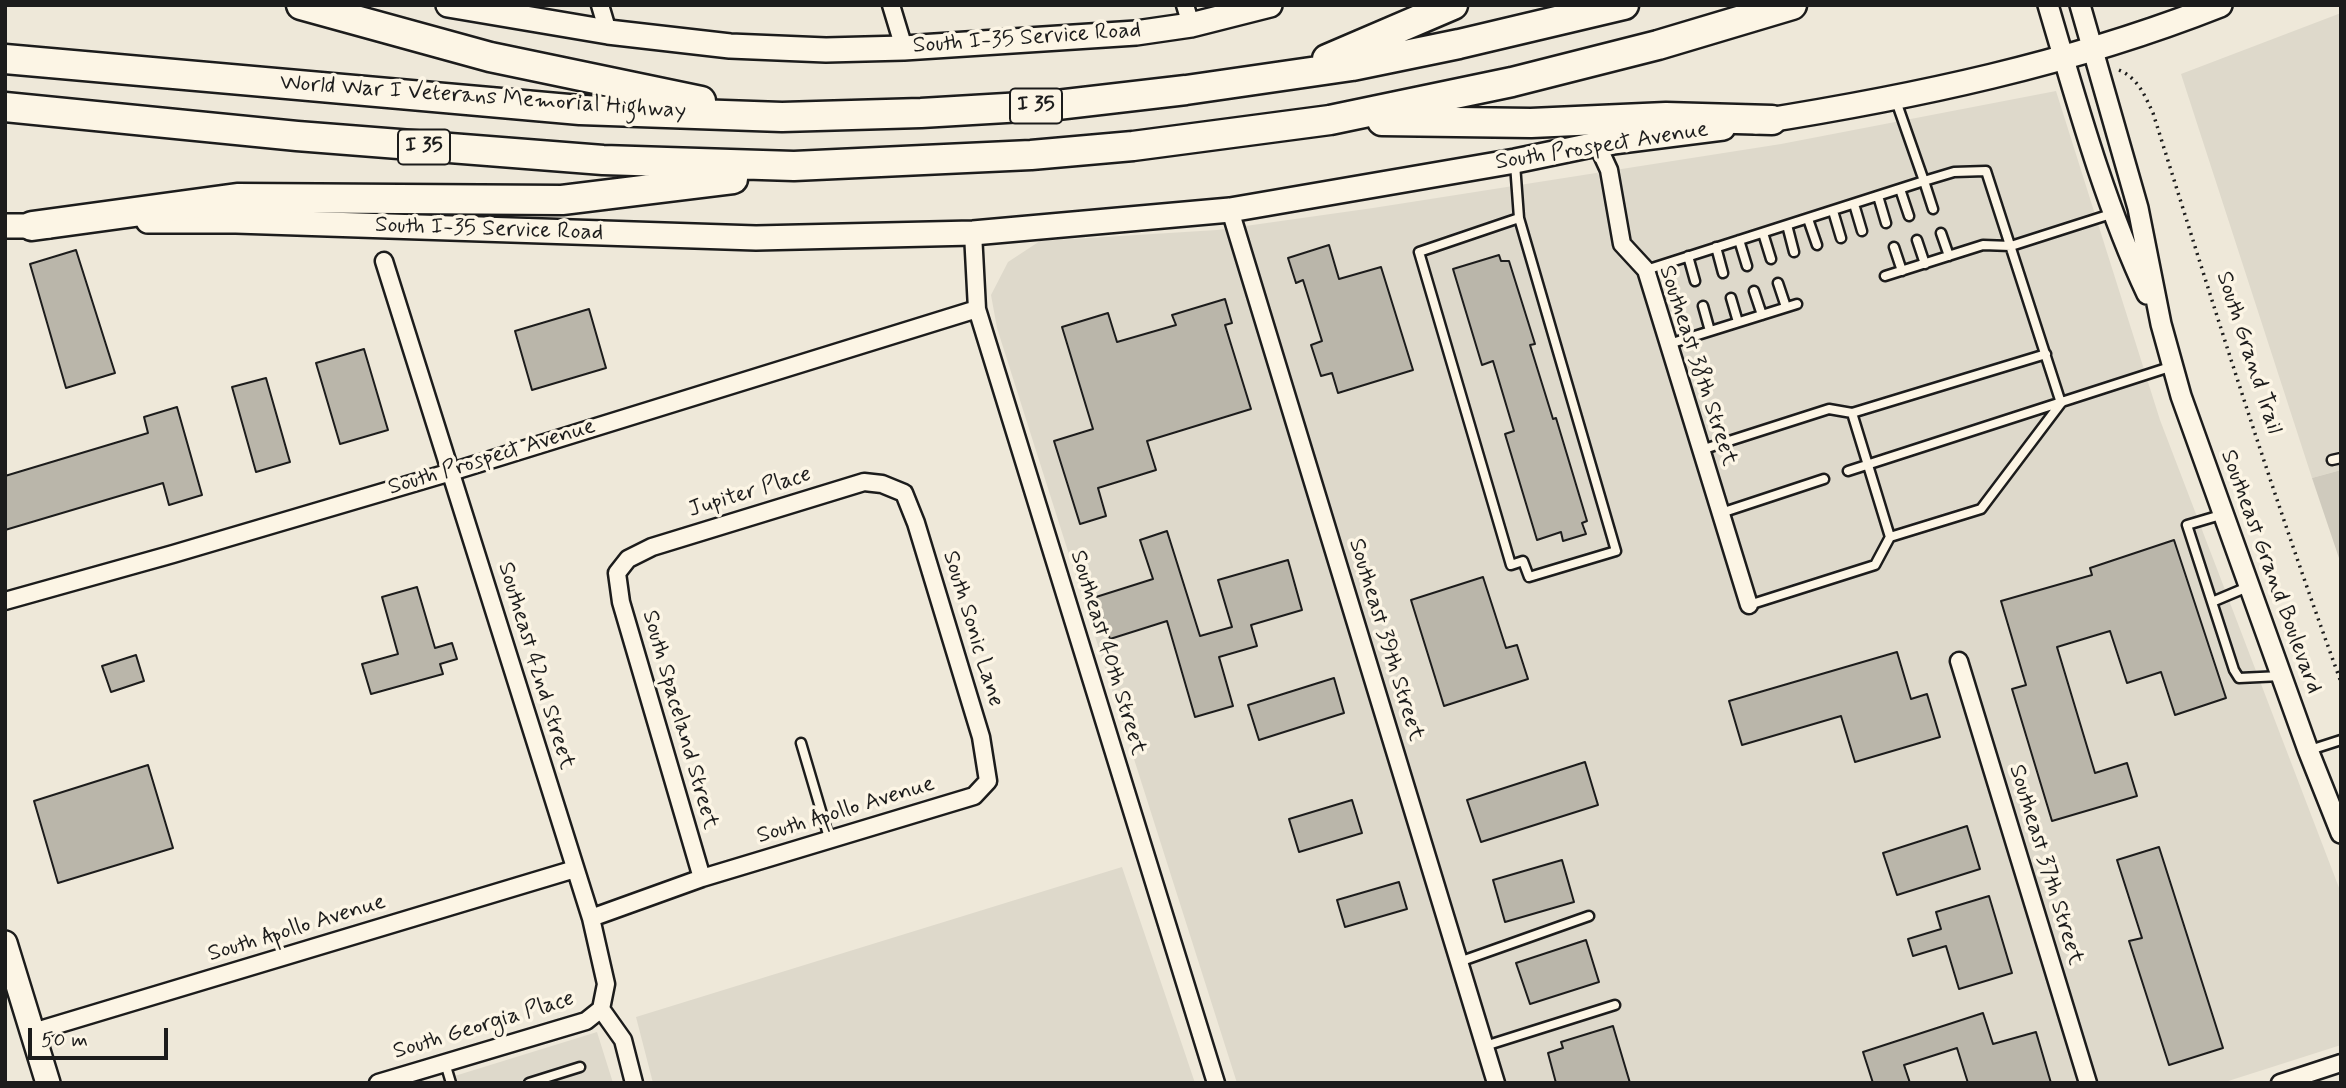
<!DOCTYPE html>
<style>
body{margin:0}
#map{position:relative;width:2346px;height:1088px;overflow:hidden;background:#eee8d9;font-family:Mynerve,sans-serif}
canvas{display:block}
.frame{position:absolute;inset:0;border:7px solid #1c1c1c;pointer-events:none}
.scale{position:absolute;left:28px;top:1028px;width:140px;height:32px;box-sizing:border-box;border:4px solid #1c1c1c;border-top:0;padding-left:9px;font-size:21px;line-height:24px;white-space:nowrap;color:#1c1c1c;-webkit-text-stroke:5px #fcf5e5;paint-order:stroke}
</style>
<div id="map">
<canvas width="2346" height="1088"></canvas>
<div class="frame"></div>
<div class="scale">50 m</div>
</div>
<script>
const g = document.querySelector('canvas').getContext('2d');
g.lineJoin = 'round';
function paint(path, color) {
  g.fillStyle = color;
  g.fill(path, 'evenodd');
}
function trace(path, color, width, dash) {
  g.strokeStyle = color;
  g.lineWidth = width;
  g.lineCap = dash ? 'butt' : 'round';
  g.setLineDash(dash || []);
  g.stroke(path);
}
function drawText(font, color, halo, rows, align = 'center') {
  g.font = font + ' Mynerve,sans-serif';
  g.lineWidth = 7;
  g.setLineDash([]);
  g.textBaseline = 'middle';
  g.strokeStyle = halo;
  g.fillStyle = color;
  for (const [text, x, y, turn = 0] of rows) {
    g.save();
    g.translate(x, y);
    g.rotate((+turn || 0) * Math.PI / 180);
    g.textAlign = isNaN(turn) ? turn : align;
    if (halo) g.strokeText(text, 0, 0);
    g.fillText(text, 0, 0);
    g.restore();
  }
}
const built = new Path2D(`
 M2341,13V470L2312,478L2181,74Z
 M2056,91L2160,420L2341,893V1045L2222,1083H1237L997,328L991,295L1008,262L1040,241L1217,230L1373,208L1781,144Z
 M1122,867L1195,1083H653L636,1017Z
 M597,1032L613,1083H432Z`);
const green = new Path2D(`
 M2341,470V564L2312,478Z`);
const building = new Path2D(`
 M1329,245L1339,279L1381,267L1413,370L1338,393L1332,373L1321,376L1311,345L1322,341L1303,280L1296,283L1288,258Z
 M76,250L115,373L66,388L30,264Z
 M1499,255L1501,261H1509L1535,344L1530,345L1553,419L1556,418L1587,521L1582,523L1586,534L1563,541L1561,532L1537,540L1505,434L1514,431L1493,361L1482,365L1453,269Z
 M1225,299L1232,323L1225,325L1251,409L1147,441L1156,470L1098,488L1106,516L1080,524L1054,441L1093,429L1062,327L1108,313L1117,342L1176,325L1172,315Z
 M589,309L606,368L532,390L515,331Z
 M364,349L388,430L340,444L316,363Z
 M266,378L290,462L256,472L232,387Z
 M177,407L202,495L169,505L163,483L5,530V476L148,433L144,417Z
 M1167,531L1200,636L1232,627L1218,580L1288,560L1302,610L1251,625L1257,646L1219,657L1233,706L1195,717L1167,621L1110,639L1096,597L1153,579L1140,540Z
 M2174,540L2226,698L2175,715L2161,672L2127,683L2110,631L2057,647L2095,773L2127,763L2137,796L2052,821L2012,689L2026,685L2001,601L2092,575L2090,568Z
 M1483,577L1506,648L1517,645L1528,679L1444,706L1411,600Z
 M417,587L435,648L452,643L457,659L440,664L443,674L371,694L362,664L398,654L382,597Z
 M1897,652L1911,699L1927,694L1940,737L1855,762L1841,716L1742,745L1729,701Z
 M136,655L144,681L111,692L102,666Z
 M1334,678L1344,713L1259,740L1248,705Z
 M1585,762L1598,805L1481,842L1467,800Z
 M148,765L173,848L58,883L34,801Z
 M1352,800L1362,833L1299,852L1289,819Z
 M1967,826L1980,869L1897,895L1883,853Z
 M2159,847L2223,1048L2169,1065L2129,941L2142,938L2117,860Z
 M1562,860L1574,902L1505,922L1493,880Z
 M1399,882L1407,909L1345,927L1337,900Z
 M1989,896L2012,973L1959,989L1946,946L1913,956L1908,939L1941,929L1936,912Z
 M1586,940L1599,982L1530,1004L1516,963Z
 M1983,1013L1993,1044L2036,1032L2051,1083H1968L1957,1048L1904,1065L1910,1083H1873L1863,1052Z
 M1613,1026L1630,1083H1556L1548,1053L1563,1048L1561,1042Z`);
const path = new Path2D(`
 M2119,70C2138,78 2145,96 2153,113C2213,304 2272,494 2341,682`);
const service = new Path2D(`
 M1896,101L1924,181L1954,172L1986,171L2061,403
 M1515,164L1519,218L1419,252L1511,565L1523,561L1529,577L1616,551L1519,218
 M1900,189L1909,216
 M1878,196L1886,223
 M1854,204L1862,231
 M1833,211L1841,238
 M1808,219L1817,245
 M1787,225L1794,252
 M1763,233L1771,259
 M1941,233L1949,256
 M1739,240L1747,266
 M1917,240L1925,264
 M1716,247L1723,273
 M1894,247L1902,271
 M1688,256L1695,281
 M1646,270L1924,181L1933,209
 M1885,276L1983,245L2011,246L2114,213
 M1778,283L1786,307
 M1754,291L1762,315
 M1731,298L1738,322
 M1703,306L1710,331
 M1669,344L1797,304
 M2046,354L1852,413L1890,537L1981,509L2061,403
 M1701,450L1829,409L1852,413
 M2332,460L2341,458
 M1848,471L2173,366
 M1721,513L1824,479
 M2224,514L2187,525L2234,670L2239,678L2281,676
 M2212,602L2250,586
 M1749,605L1875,565L1890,537
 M801,743L830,841
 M2310,750L2341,740
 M1459,962L1589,916
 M1485,1046L1615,1005
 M445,1063L451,1083
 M529,1083L580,1067`);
const minor = new Path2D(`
 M600,5L608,32
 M891,5L904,48
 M1185,5L1191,25
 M1597,144L1609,170L1622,244L1646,270L1749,605
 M1230,210L1496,1083
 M973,233L977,309L1216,1083
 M384,261L591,918L606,984L601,1009L623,1040L634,1083
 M5,601L173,554L451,472L977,309
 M1959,661L2088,1083
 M591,918L702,878L974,796L988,781L981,737L916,523L904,493L882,484L864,482L652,547L628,559L617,573L621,602L702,878
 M33,1032L575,869
 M378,1083L586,1021L601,1009
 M2280,1083L2341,1063`);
const tertiary = new Path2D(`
 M2048,5C2077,103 2104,202 2147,294
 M2080,5L2138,208L2161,324L2181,396L2308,750L2341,833`);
const secondary = new Path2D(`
 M448,5L608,32L730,46L826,50L904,48L1136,33L1191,25L1270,5
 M1756,122C1914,97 2071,64 2220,5
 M148,221H236L756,238L973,233L1230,210L1515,161L1597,144L1723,128
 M5,226H48
 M5,943L48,1083`);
const motorway = new Path2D(`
 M301,5L490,57L701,101
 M5,59L580,110L782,117L921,113L1057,105L1186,90L1352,66L1459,44L1624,5
 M1327,59L1453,5
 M5,107L297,136L603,160L794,166L1031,155L1133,146L1330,120L1512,82L1658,45L1792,5
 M1382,121L1531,123L1666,117L1772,120
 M32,226L237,198L562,200L733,179`);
const shields = [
 [1036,106,52],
 [424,147,52]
];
const shieldNames = [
 ["I 35",1036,106],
 ["I 35",424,147]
];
const streetNames = [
 ["South I-35 Service Road",1027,39,-4],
 ["World War I Veterans Memorial Highway",483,98,4],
 ["South Prospect Avenue",1602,147,-9],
 ["South I-35 Service Road",489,230,2],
 ["South Grand Trail",2248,353,72],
 ["Southeast 38th Street",1697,366,72],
 ["South Prospect Avenue",492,458,-17],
 ["Jupiter Place",750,493,-17],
 ["Southeast Grand Boulevard",2270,572,70],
 ["South Sonic Lane",972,629,73],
 ["Southeast 39th Street",1385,640,73],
 ["Southeast 40th Street",1107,653,73],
 ["Southeast 42nd Street",535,666,73],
 ["South Spaceland Street",679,720,74],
 ["South Apollo Avenue",846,811,-17],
 ["Southeast 37th Street",2045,865,73],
 ["South Apollo Avenue",297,929,-17],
 ["South Georgia Place",484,1026,-17]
];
paint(built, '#ded9cb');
paint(green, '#cfcabd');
paint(building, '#bab6aa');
trace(building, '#1c1c1c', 2);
trace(service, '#1c1c1c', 13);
trace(minor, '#1c1c1c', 21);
trace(tertiary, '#1c1c1c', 24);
trace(secondary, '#1c1c1c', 28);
trace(motorway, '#1c1c1c', 33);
trace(path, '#1c1c1c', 3.5, [2, 5]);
trace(service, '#fcf5e5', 8);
trace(minor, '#fcf5e5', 16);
trace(tertiary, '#fcf5e5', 19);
trace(secondary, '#fcf5e5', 23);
trace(motorway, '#fcf5e5', 28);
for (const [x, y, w] of shields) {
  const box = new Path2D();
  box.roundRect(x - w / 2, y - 17.5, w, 35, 5);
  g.fillStyle = '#fcf5e5';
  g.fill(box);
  trace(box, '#1c1c1c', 2);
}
drawText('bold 21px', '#1c1c1c', null, shieldNames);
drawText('23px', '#1c1c1c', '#fcf5e5', streetNames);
</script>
